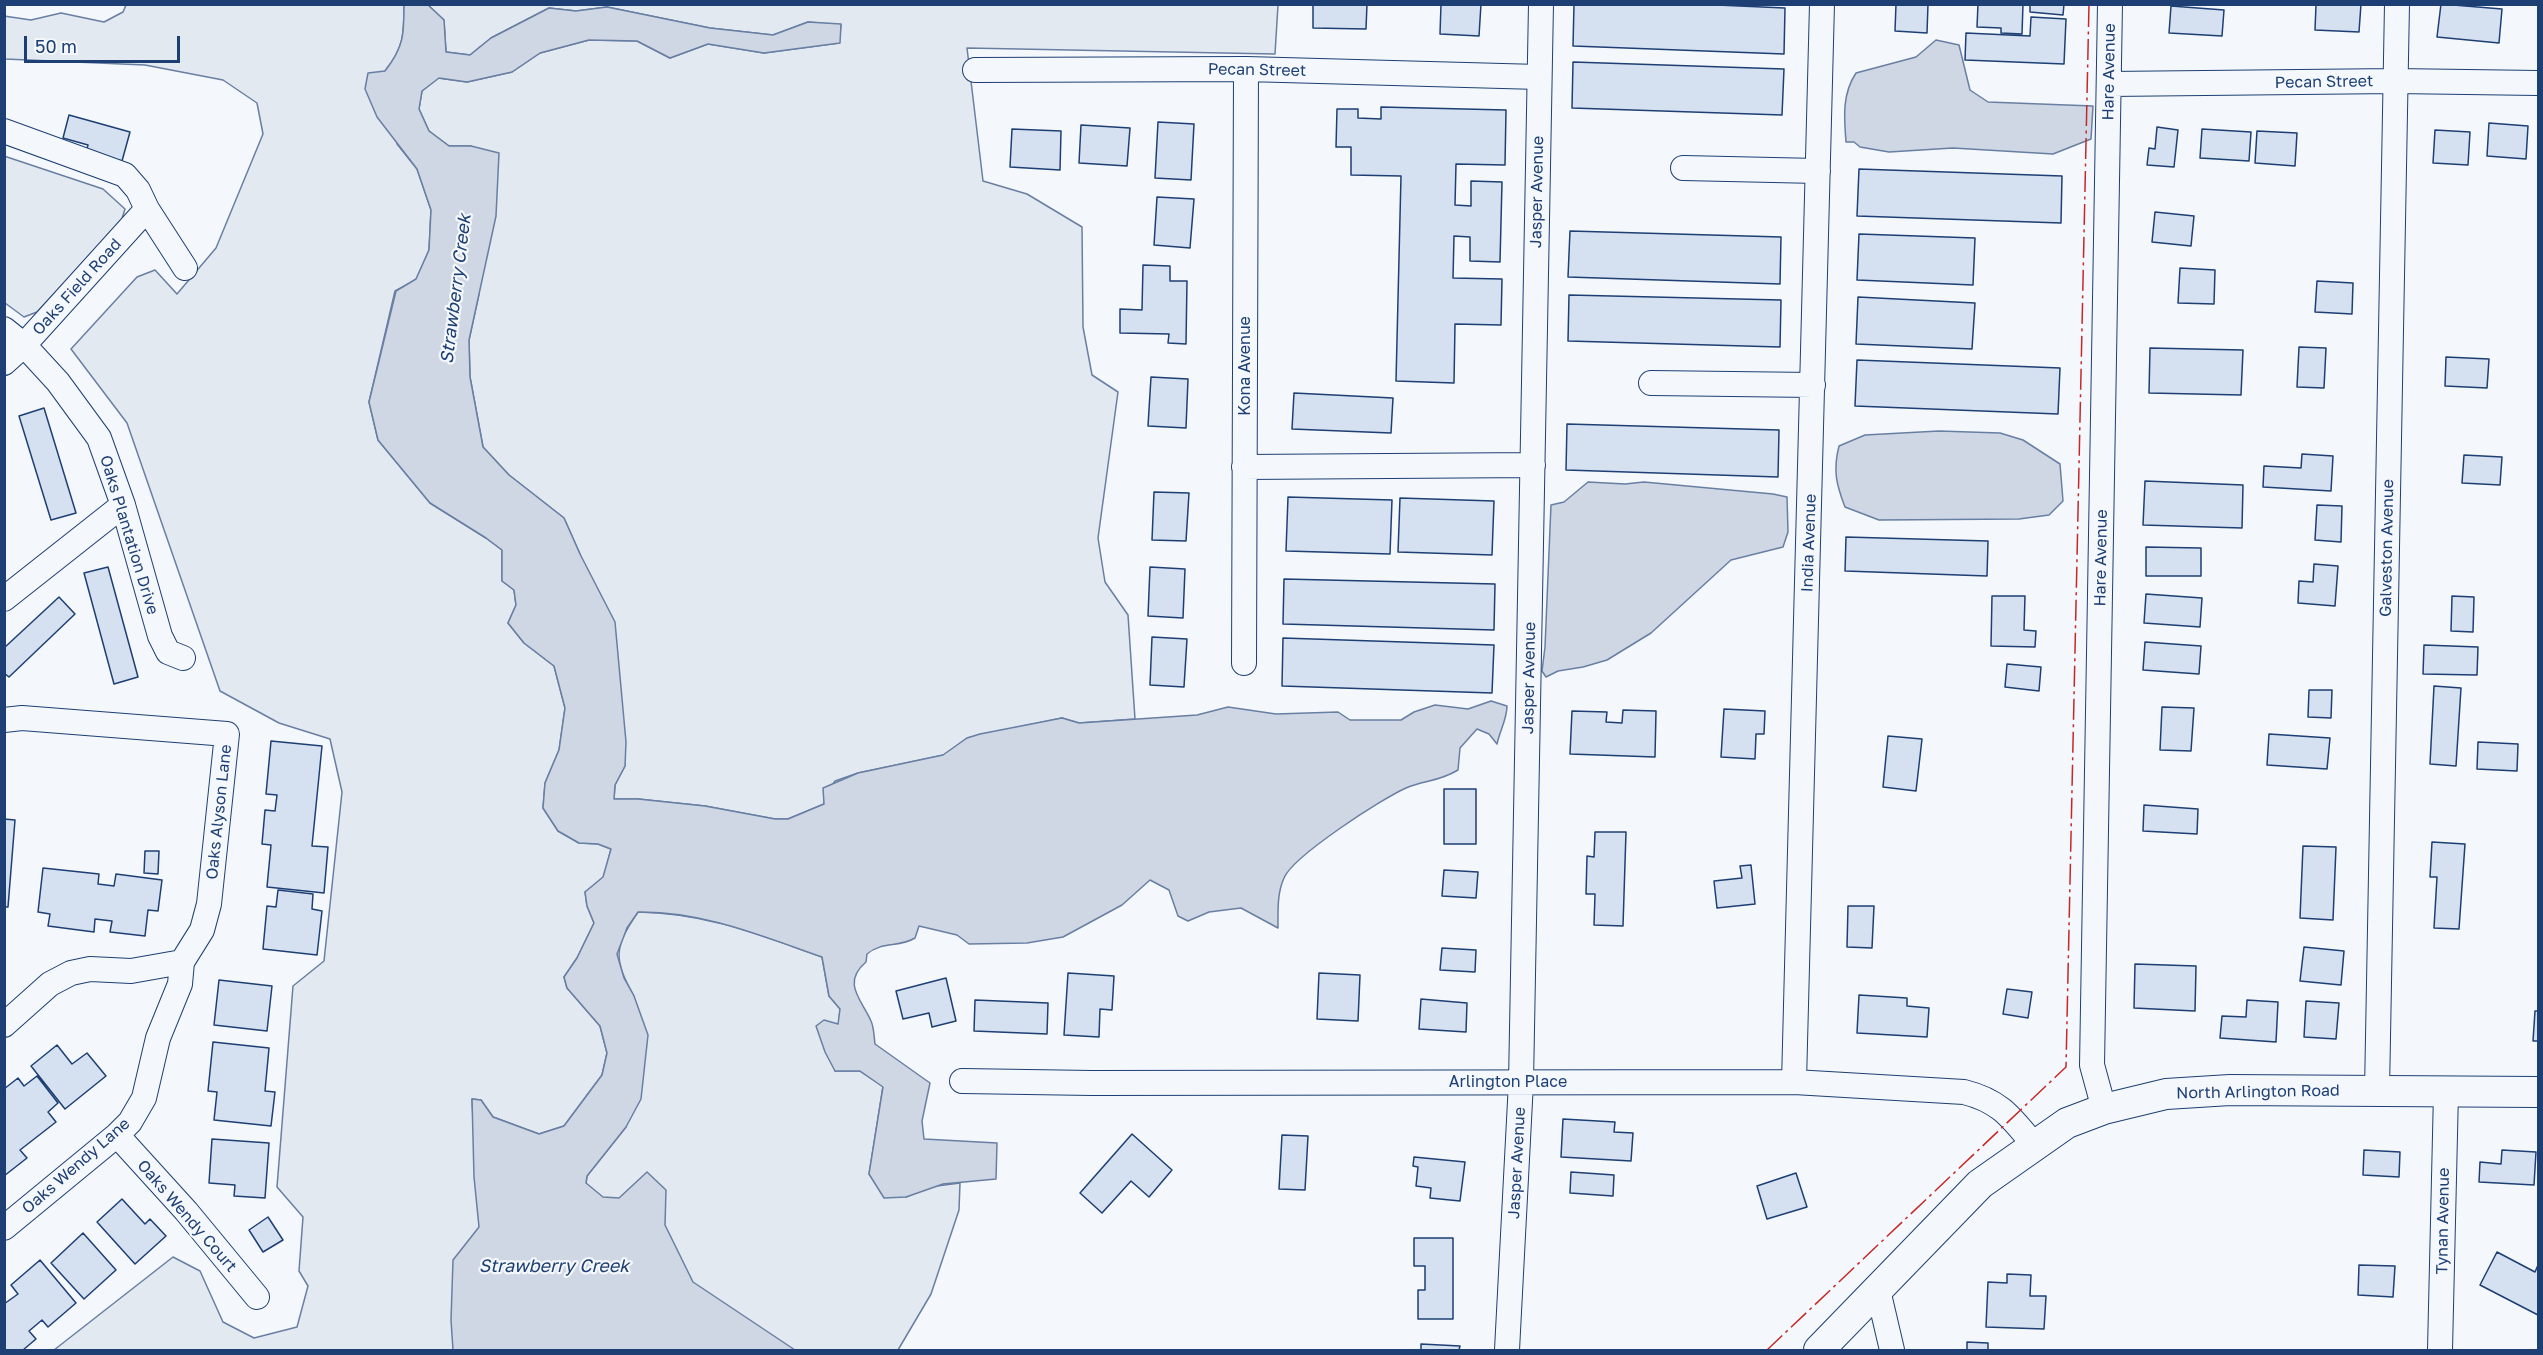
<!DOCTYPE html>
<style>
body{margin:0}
#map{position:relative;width:2543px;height:1355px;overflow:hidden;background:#f4f7fb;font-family:"Golos Text",sans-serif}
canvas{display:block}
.frame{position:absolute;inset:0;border:6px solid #1d3f73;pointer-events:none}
.scale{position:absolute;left:24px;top:36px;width:156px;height:27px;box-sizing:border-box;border:3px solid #1d3f73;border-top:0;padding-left:8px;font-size:18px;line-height:21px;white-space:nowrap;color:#1d3f73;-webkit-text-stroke:4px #f4f7fb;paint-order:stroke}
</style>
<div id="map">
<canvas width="2543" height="1355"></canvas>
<div class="frame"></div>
<div class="scale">50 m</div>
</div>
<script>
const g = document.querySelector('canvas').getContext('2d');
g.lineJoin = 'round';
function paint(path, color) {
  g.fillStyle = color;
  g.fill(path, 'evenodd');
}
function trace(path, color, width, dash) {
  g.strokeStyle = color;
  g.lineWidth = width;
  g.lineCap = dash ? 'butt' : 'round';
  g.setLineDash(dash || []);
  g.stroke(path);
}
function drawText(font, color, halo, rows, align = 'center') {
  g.font = font + ' "Golos Text",sans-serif';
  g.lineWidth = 4.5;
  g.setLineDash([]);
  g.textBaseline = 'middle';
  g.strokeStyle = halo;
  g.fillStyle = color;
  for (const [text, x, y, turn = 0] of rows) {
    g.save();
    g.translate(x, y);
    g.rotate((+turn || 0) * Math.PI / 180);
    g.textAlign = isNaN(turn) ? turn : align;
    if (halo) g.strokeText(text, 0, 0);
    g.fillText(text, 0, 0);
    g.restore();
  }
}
const green = new Path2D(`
 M126,5H404C404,34 404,47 385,71L397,144L417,169L431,210L429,250L416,280L395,291L369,402L378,440L430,503L486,538L502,550V581L514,590L516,605L508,623L524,643L554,666L565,708L559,750L545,783L543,808L558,831L579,843L598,844L611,849L604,877L585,892L587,906L594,923L577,958L564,977L567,988L600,1026L607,1053L602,1075L564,1126L539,1134L493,1117L481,1100L472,1099L473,1119L620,1350H54L173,1257L200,1271L223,1322L254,1338L297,1327L308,1286L299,1271L303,1217L277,1187L293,986L324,961L342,792L330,739L279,723L220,691L127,423L71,349L137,277L155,270L177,294L216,248L263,134L257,103L223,80L145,65L5,59L4,16L31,20L61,13L104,22L123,12Z
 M428,5H1278L1275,54L967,48L983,181L1027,194L1082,227L1083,327L1092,375L1118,392L1098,538L1105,582L1128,615L1135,719L1079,723L1062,718L967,738L944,755L858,773L835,781L825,795L824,804L788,819H775L705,806L638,799H614L615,785L625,766L580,554L564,518L509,475L483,447L470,377L469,340L479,294L471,146H449L429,131L419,109L422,91L438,78L467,82L512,72L540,53L589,40L637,41L670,58L708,44L764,53L839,43L841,25L808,22L773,35L710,28L607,7L576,11L549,8L491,38L470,55L446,52L444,20Z
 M4,156L103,189L125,209L121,222L37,312L24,317L5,303Z
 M638,912C707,913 759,935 822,957L829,996L840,1009L835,1071H860L883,1086L869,1174L906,1197L929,1187L960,1183L959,1210L931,1294L898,1350H670L586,1184L587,1176L626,1127L634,996C613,959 614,947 638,912Z`);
const water = new Path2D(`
 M404,5H428L444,20L446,52L470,55L491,38L549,8L576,11L607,7L710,28L773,35L808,22L841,24L840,43L764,53L708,44L670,58L637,41L589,40L540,53L512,72L467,82L439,78L422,91L419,109L429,131L449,146H471L499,153L496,216L469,340L470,377L483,447L509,475L564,518L580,554L615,622L626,742L625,766L615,785L614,799H638L705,806L775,819H788L824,804L823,788L858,773L943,755L967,738L980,734L1062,718L1079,723L1197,715L1228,707L1276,714L1338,712L1350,720H1401L1414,712L1435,705L1468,709L1491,701L1507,706C1507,719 1500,730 1497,744L1489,734L1477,729L1460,748L1458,770C1438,782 1425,780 1406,788C1383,798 1293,856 1284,878C1277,893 1278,912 1278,928L1241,908L1209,912L1188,921L1178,916L1169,890L1150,880L1122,905L1063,937L1027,943L969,944L957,935L919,926L915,938C899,948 882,941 867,954L866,962C841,983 862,1000 871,1021C874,1027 874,1037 875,1044L930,1083L922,1121L924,1139L997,1143L996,1179L943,1184L906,1197L884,1198L869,1174L883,1087L860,1071H835L825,1052L816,1026L824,1020L838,1024L840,1009L829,996L822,957C762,936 703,911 638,912L627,928L617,954L624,978L634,996L648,1035L641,1099L626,1127L587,1176L586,1183L603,1197L619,1198L647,1172L666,1190L665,1225L693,1282L795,1350H453L451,1320L453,1260L479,1227L474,1177L472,1099L481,1100L493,1117L539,1134L564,1126L602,1075L607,1053L600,1026L567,988L564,977L577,958L594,923L587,906L585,892L603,877L611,849L598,844L579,843L558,831L543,808L545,783L559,750L565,708L554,666L524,643L508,623L516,605L514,590L502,581V550L486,538L430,503L378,440L369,402L396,291L416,279L429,250L431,210L417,169L377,117L365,89L368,73L385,71C404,47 404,34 404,5Z
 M1936,40L1959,45L1970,90L1988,102L2093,106L2091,139L2053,154L1953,148L1889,152L1860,147L1854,142H1846C1844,117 1842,94 1856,73L1916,57Z
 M1939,431L2000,433L2023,440L2060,464L2063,501L2049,515L2019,519L1879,520L1845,507C1836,484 1833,470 1839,446L1865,435Z
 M1588,482L1625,484L1644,482L1773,494L1787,497L1788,532L1783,547L1731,560L1651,633L1607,660L1583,667L1558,671L1546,677L1542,671L1545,647L1551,505L1564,502Z`);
const building = new Path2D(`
 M1313,4H1367L1366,29L1313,28Z
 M1441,4H1481L1479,36L1440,34Z
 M1574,4H1694L1785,8L1784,54L1573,46Z
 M1896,4H1928L1927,33L1895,31Z
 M1978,4H2023L2022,34L2001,33V28L1977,27Z
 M2030,4H2064L2063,15L2030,12Z
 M2361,4L2359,32L2315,30L2316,5Z
 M2441,4L2502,9L2499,43L2437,37Z
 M2171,6L2224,10L2222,36L2169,33Z
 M2031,17L2066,19L2064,64L1965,60L1966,33L2030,36Z
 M1573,62L1784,69L1782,115L1572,108Z
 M1381,107L1506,110L1505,165L1456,164L1455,205L1471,206V181L1502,182L1500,262L1470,261V237L1454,236L1453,278L1502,279L1501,325L1455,324L1454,383L1396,381L1401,176L1351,175V147H1336L1337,109H1358V118L1381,119Z
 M69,115L130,132L122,161L86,152L88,145L63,138Z
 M1158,122L1194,124L1191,180L1155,178Z
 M2489,123L2528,126L2526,159L2487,156Z
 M1081,125L1130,128L1127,166L1079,163Z
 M2157,127L2178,130L2174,167L2147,165L2149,148L2155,149Z
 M1012,129L1061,131L1060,170L1010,167Z
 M2202,129L2251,132L2249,161L2200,158Z
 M2435,130L2470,132L2468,165L2433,163Z
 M2257,131L2297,133L2295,166L2255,163Z
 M1859,169L2062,176L2061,223L1857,216Z
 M1157,197L1194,199L1190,248L1154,245Z
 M2155,212L2194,216L2191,246L2152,242Z
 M1570,231L1781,237L1780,284L1568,277Z
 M1859,234L1975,238L1973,285L1857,280Z
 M1143,265L1170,266V281H1187L1186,344L1168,343L1169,334L1120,333V309L1142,310Z
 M2180,268L2215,270L2214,304L2178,303Z
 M2317,281L2353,283L2352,314L2315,312Z
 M1569,295L1781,300L1780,347L1568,341Z
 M1858,297L1975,303L1972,349L1856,344Z
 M2299,347L2326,348L2324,388L2297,387Z
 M2150,348L2243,350L2241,395L2149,393Z
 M2446,357L2489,359L2487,388L2445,386Z
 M1857,360L2060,368L2058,414L1855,406Z
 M1151,377L1188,379L1186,428L1148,426Z
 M1294,393L1393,398L1391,433L1292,429Z
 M44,408L76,513L51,520L19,416Z
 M1567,424L1779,430L1778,477L1566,470Z
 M2302,454L2333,456L2331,491L2263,487L2264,466L2301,468Z
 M2464,455L2502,457L2500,485L2462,483Z
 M2145,481L2243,485L2242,528L2143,525Z
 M1154,492L1189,493L1186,541L1152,540Z
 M1288,497L1392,500L1390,554L1286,551Z
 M1400,498L1494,501L1492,555L1398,552Z
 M2317,505L2342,506L2341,542L2315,540Z
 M1846,537L1988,541L1987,576L1845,571Z
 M2146,547L2201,548V576H2146Z
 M2314,564L2338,566L2335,606L2298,603L2299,581L2313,582Z
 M108,567L138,677L114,684L84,573Z
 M1150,567L1185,569L1183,618L1148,616Z
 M1284,579L1495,584L1494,630L1283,624Z
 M2146,594L2202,598L2200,627L2144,623Z
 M1992,596H2025L2024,630L2036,631L2035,647L1991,646Z
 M2452,596L2474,597L2473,632L2451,631Z
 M59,597L75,614L9,677L4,673V648Z
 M1152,637L1187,639L1184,687L1150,685Z
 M1283,638L1494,645L1492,693L1282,686Z
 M2145,642L2201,646L2199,674L2143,670Z
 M2424,645L2478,647L2477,675L2423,674Z
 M2007,664L2041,667L2039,691L2005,687Z
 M2434,686L2461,688L2456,766L2430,764Z
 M2309,690H2332L2331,718L2308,717Z
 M2162,707L2194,708L2191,751L2160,750Z
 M1724,709L1765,711L1764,734H1756L1755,759L1721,757Z
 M1623,710L1656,711L1655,757L1570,754L1572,711L1607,712L1606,722L1622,723Z
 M2269,734L2330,738L2327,769L2267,765Z
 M1888,736L1922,739L1916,791L1883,787Z
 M271,741L322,746L312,846L328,847L324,893L267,887L271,845L262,844L265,810L275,811L277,795L266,794Z
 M2478,742L2518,744L2517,771L2477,769Z
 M1444,789H1476V844H1444Z
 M2144,805L2198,809L2197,834L2143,831Z
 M4,819L15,820L8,907H4Z
 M1595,832H1626L1623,926L1594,925L1595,894H1586L1587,856L1594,857Z
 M2432,842L2465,844L2459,929L2434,928L2437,877H2430Z
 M2303,846L2336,847L2333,920L2300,918Z
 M145,851H159L158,874L144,873Z
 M1751,865L1755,904L1717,908L1714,881L1742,878L1740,866Z
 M43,868L99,874L98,884L114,886L116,874L162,880L158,911L148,910L145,936L110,932L112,921L95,919L94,932L48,926L50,914L38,912Z
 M1444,870L1478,872L1476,898L1442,896Z
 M278,890L313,894L312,909L322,911L317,955L263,949L267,906L276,907Z
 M1848,906H1874L1872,948L1847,947Z
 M2304,947L2344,951L2341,985L2300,981Z
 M1442,948L1476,950L1475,972L1440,970Z
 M2135,964L2196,966L2195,1011L2134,1008Z
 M1068,973L1114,976L1112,1010L1100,1009L1099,1037L1064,1035Z
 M1319,973L1360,975L1358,1021L1317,1019Z
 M946,978L956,1021L932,1027L929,1013L903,1019L896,991Z
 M219,980L272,986L267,1031L214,1025Z
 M2007,989L2032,992L2028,1018L2003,1014Z
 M1859,995L1907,998V1006L1929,1008L1927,1037L1857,1033Z
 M1421,999L1467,1003L1466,1032L1419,1029Z
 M975,1000L1048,1003L1047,1034L974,1031Z
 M2247,1000L2278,1002L2276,1042L2220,1038L2222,1016L2246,1017Z
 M2306,1001L2339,1003L2336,1039L2304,1037Z
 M2535,1011H2538V1041H2533Z
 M213,1042L269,1048L265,1091L275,1092L271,1126L214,1120L217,1092L208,1091Z
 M57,1045L72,1064L87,1053L106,1076L65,1109L31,1066Z
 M37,1076L58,1103L48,1112L56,1122L20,1150L27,1158L4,1176V1089L18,1078L24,1086Z
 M1563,1119L1615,1122L1614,1132L1633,1133L1631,1161L1561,1157Z
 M1132,1134L1172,1170L1149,1197L1131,1181L1102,1213L1080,1193Z
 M1282,1135L1308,1136L1305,1190L1279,1189Z
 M212,1139L269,1143L265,1198L234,1196L235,1185L209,1183Z
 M2364,1150L2400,1152L2399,1177L2363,1175Z
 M2502,1150L2536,1152L2534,1185L2479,1182L2480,1162L2501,1164Z
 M1414,1157L1465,1162L1460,1201L1430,1198L1431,1188L1416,1186L1418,1167L1413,1166Z
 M1571,1172L1614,1175L1613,1196L1570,1193Z
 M1796,1173L1807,1207L1767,1219L1757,1186Z
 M122,1199L145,1224L150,1219L166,1236L135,1264L97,1222Z
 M268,1217L283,1240L263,1252L249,1230Z
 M83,1233L116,1270L84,1299L51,1263Z
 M1414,1238H1453V1319H1418V1290H1425V1266H1414Z
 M2497,1252L2535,1272L2538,1265V1315L2480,1285Z
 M40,1260L76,1303L48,1327L42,1320L29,1331L36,1339L23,1350H4V1304L18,1294L11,1285Z
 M2359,1265L2395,1266L2393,1297L2358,1295Z
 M2007,1274L2031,1275L2030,1296H2046L2044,1329L1986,1327L1988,1282L2007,1283Z
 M1967,1342L1988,1343V1350H1967Z
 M1421,1344L1460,1346L1459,1350H1421Z`);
const minor = new Path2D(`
 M975,70L1246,69L1539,77
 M2109,84L2395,81L2538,83
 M4,131L125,175L138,190L147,209L185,268
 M1683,168L1818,171
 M4,329L24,345L58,382L99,438L123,505L160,636L168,652L183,658
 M4,363L24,345L147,209
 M1651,383L1813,385
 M1244,467L1533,465
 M4,599L123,505
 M1244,663L1246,69
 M4,720L22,718L227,734L209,904L202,930L182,962L180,984L158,1038L144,1098L130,1122L117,1135L4,1228
 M4,1025L50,984L71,973L90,969L131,971L182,962
 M962,1081L1092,1083L1794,1082L1964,1092C2000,1101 2011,1117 2034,1145
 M1794,1082L1822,4
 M2377,1091L2397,4
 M2104,1109L2092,1065L2110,4
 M117,1135L186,1211L257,1297
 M1878,1290L1892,1350
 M1507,1350L1521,1082L1541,4
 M2440,1350L2446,1092`);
const major = new Path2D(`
 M1819,1350L1980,1184L2067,1123L2104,1109L2166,1094L2230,1090L2538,1092`);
const power = new Path2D(`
 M1767,1350L2066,1067L2089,4`);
const streetNames = [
 ["Pecan Street",1257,70,1],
 ["Hare Avenue",2109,72,-89],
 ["Pecan Street",2324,82,-1],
 ["Jasper Avenue",1537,192,-89],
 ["Oaks Field Road",77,287,-48],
 ["Kona Avenue",1245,366,-90],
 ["Oaks Plantation Drive",129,535,73],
 ["India Avenue",1809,543,-88],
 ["Galveston Avenue",2387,548,-89],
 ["Hare Avenue",2101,558,-89],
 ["Jasper Avenue",1529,678,-89],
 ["Oaks Alyson Lane",219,812,-84],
 ["Arlington Place",1508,1082],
 ["North Arlington Road",2258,1092,-1],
 ["Jasper Avenue",1517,1163,-87],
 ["Oaks Wendy Lane",76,1166,-41],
 ["Oaks Wendy Court",187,1216,49],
 ["Tynan Avenue",2443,1221,-89]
];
const waterNames = [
 ["Strawberry Creek",456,289,-83],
 ["Strawberry Creek",554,1266]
];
paint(green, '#e3e9f0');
trace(green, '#687fa3', 1.5);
paint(water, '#cfd7e4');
trace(water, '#687fa3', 1.5);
paint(building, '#d5e0f0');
trace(building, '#1d3f73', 1.5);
trace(minor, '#1d3f73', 26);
trace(major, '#1d3f73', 32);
trace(minor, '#f4f7fb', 24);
trace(major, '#f4f7fb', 30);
trace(power, '#c62828', 1.5, [21, 4.5, 3, 4.5]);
drawText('16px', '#1d3f73', '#f4f7fb', streetNames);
drawText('italic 18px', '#1d3f73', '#f4f7fb', waterNames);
</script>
